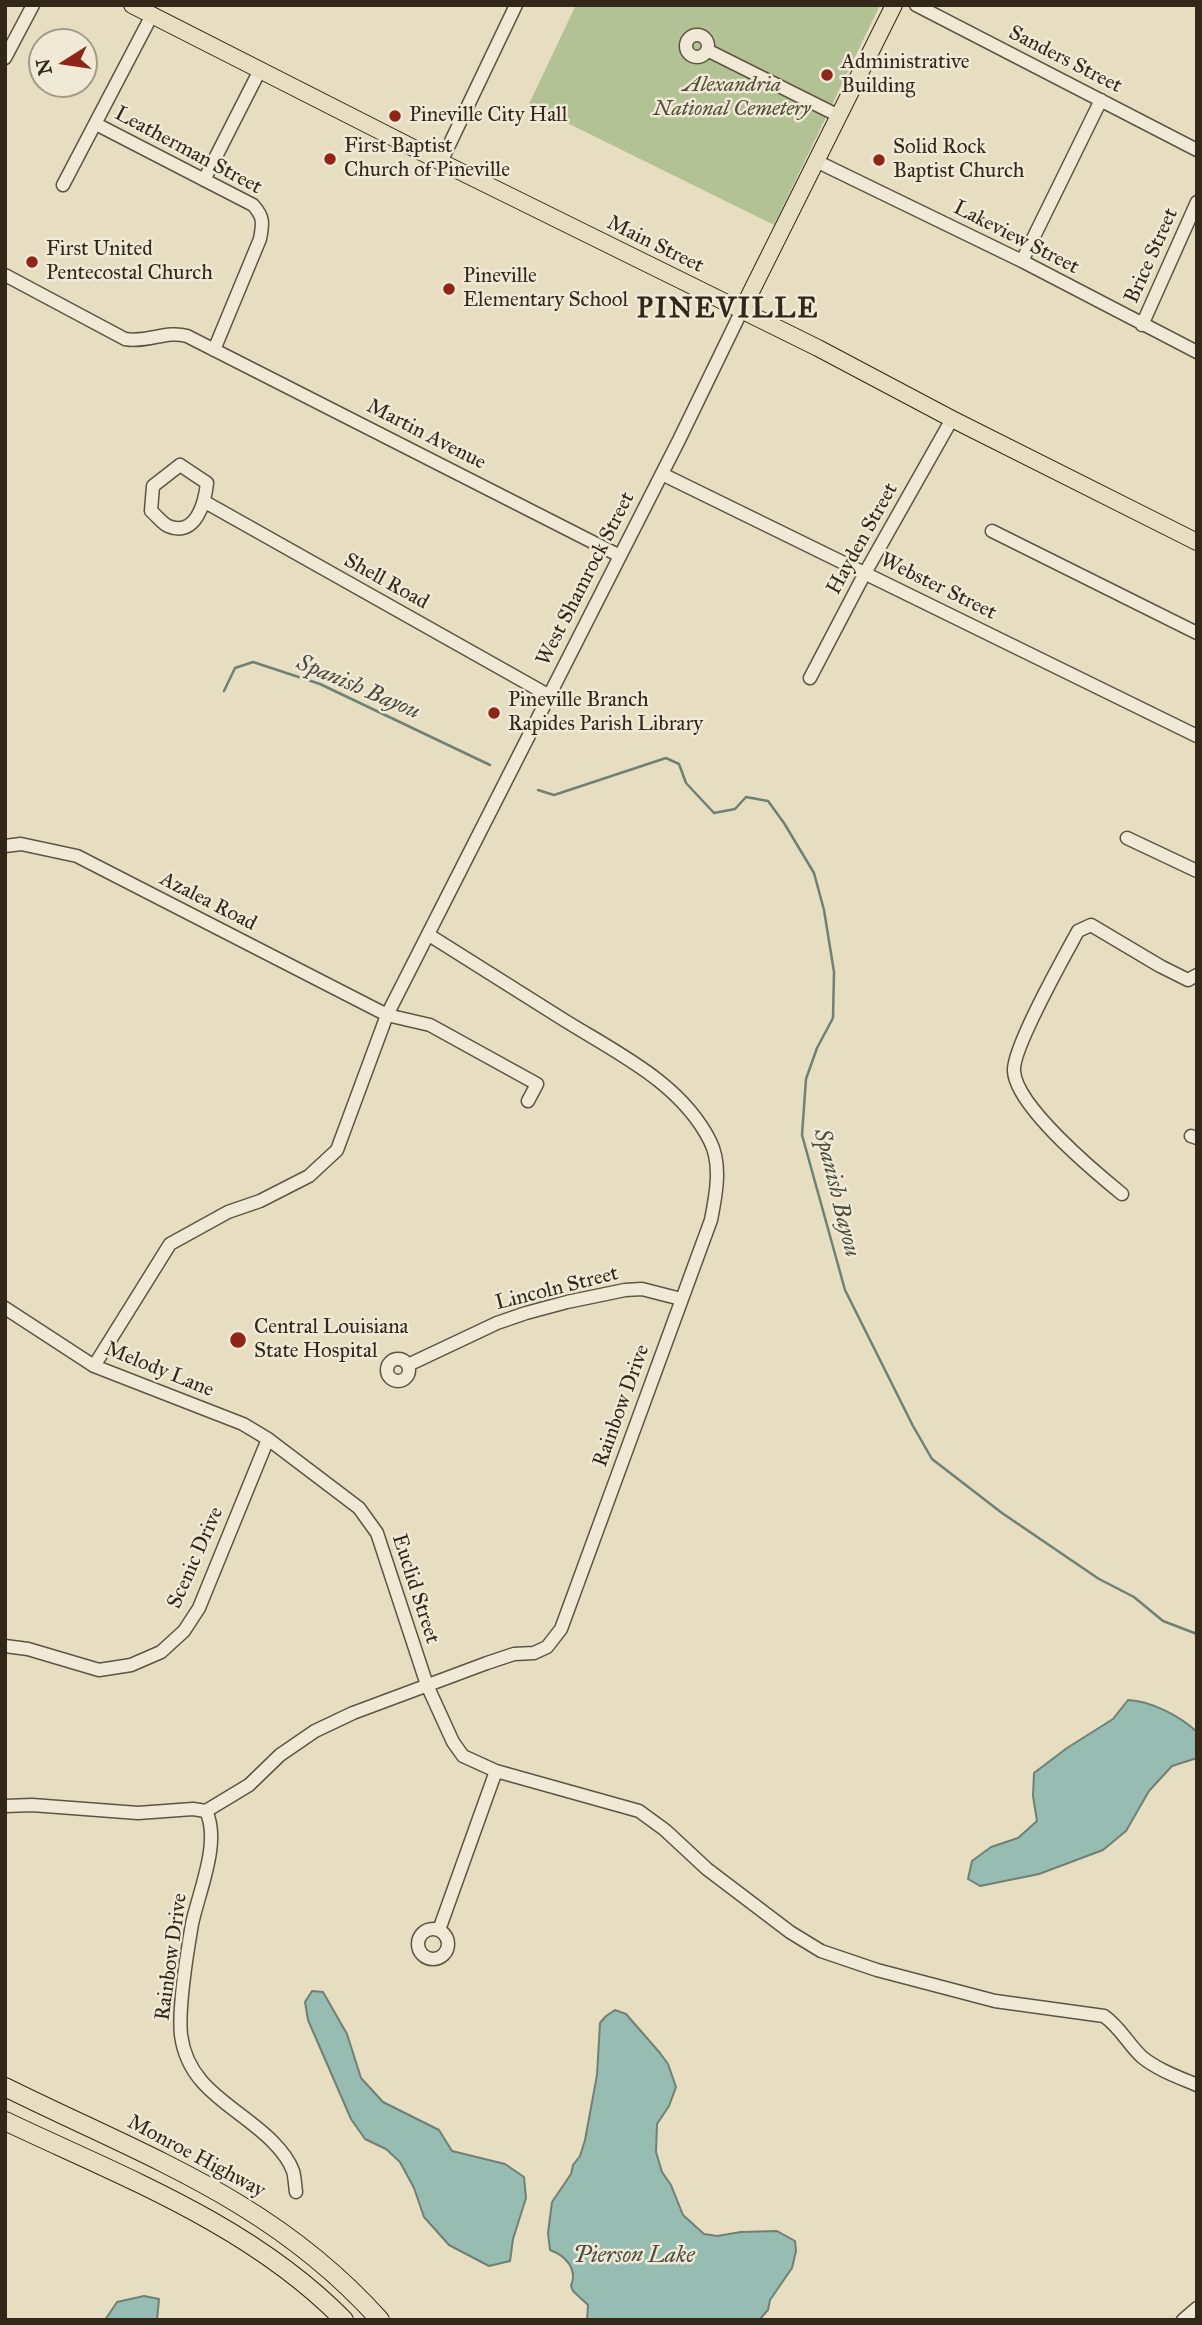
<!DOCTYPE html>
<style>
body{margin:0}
#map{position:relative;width:1202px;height:2325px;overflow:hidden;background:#e7ddc0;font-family:"IM FELL Great Primer",serif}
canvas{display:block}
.frame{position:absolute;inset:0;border:7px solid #322719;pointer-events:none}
.north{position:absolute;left:28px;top:28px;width:70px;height:70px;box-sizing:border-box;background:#efe9d6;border:2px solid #a39b8a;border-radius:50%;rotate:258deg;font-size:19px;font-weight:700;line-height:28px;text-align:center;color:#322719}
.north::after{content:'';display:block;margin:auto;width:24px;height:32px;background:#8f2418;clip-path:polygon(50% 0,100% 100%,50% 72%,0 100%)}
</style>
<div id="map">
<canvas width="1202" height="2325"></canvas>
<div class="frame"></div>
<div class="north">N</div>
</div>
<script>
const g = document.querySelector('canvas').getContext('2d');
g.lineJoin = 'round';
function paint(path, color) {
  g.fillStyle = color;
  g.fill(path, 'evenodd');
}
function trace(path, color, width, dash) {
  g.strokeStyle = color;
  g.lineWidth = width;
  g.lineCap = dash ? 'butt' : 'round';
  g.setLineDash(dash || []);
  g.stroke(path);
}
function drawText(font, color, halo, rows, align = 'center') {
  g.font = font + ' "IM FELL Great Primer",serif';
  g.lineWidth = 5;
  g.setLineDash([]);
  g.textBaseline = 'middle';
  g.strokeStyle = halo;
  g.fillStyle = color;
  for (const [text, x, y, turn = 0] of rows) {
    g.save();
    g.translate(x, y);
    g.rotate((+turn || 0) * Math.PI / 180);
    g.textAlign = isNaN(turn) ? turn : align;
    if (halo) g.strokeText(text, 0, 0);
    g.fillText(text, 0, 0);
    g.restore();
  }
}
const green = new Path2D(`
 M576,5H880L774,225L529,104Z`);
const water = new Path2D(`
 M1128,1700C1151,1701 1180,1716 1197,1732V1758L1172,1766L1149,1791L1126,1831L1103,1850L1039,1874L980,1886L968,1879L972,1861L991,1847L1018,1838L1037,1821L1033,1796L1034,1773L1067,1748L1113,1719Z
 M312,1991L323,1992L347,2034L361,2078L383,2102L439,2130L452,2151L505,2164L524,2177L526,2198L513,2239L510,2261L489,2266L449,2245L424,2217L414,2188L400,2162L386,2149L365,2139L351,2119L308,2020L305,2002Z
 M615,2010L626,2014L660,2053L668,2064L676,2087L669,2106L657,2124L656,2152L662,2172L671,2185L683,2215L704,2234L717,2236L741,2232L777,2231L795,2241L796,2251L792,2268L770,2300L768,2310L759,2320H587L588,2305L573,2291L571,2286C578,2269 566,2256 550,2250L548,2233L552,2202L571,2174L573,2165L580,2156L585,2140L597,2075L600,2023L606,2016Z
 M144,2296L159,2299L157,2320H105L117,2302Z`);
const stream = new Path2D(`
 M224,691L235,668L253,662L320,684L490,765
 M538,790L554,795L666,758L679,764L686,783L714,813L735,809L746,797L768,801L784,823L814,873L824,910L834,972L833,1018L817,1048L806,1079L802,1135L845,1290L913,1426L932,1459L1002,1513L1099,1579L1134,1597L1163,1621L1197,1634`);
const minor = new Path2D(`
 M916,5L1197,150
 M686 46a11 11 0 1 1 22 0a11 11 0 1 1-22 0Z
 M707,50L839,116
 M5,58L33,5
 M96,124L253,205C264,217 263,223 260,239L214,350
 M816,161L1022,261L1197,352
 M441,162L516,5
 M204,180L260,70
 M63,185L152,15
 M1022,261L1101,100
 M5,275L125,339C149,343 166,330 187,336L620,556
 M1142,325L1197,202
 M180,465L207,483C205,502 196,538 168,526C162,523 156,515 151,511L153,486Z
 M662,474L1197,736
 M205,502L548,695
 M992,531L1197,633
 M810,678L865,573L952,419
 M1127,838L1197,871
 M5,846L21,844L77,856L387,1015L430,1025L537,1084L528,1101
 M1191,1136L1197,1138
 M1122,1194C1095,1172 1016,1106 1014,1071C1012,1049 1065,955 1078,931L1091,925L1160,966L1188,980L1197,975
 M5,1308L94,1366L243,1424L268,1439L359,1508L377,1533L427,1685L453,1742L463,1756L496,1771L639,1811L665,1830L707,1869L790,1932L821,1951L877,1970L995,2001L1104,2016C1120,2027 1128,2044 1142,2057C1158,2070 1178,2077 1197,2085
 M387 1370a11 11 0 1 1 22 0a11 11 0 1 1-22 0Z
 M408,1365L497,1323L526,1313L567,1302L625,1290L642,1289L681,1299
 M94,1366L170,1244L228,1212L260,1201L309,1176L337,1150L387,1015L679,440L742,310
 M5,1646L28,1649L99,1670L131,1665L161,1652L184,1631L199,1608L268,1439
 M5,1806L32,1805L138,1813L193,1809L206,1811L249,1785L280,1755L315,1731L353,1713L487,1663L514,1654L534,1653L547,1647L561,1629L711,1220C716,1195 722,1164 710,1141C681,1083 617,1053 564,1020C519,992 474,963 429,935
 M206,1811C221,1842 199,1891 192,1924C187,1953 178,2007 181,2035C188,2090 237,2106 272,2141C280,2149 289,2160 293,2171C295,2178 295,2186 296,2192
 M418 1944a15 15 0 1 1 30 0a15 15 0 1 1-30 0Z
 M439,1930L496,1771
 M1183,2320L1197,2308`);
const major = new Path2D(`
 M132,5L441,162L818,348L952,419L1197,542
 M742,310L894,5`);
const highway = new Path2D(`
 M5,2087C144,2156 273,2200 380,2320
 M5,2121C123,2177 251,2225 344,2320`);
const markers = [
 [827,75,7,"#8f2418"],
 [395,116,7,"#8f2418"],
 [330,159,7,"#8f2418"],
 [879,160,7,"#8f2418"],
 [32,262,7,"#8f2418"],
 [449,289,7,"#8f2418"],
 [494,713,7,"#8f2418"],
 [238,1340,9,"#8f2418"]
];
const streetNames = [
 ["Sanders Street",1065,60,27],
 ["Leatherman Street",188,151,28],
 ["Lakeview Street",1016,238,27],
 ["Main Street",655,245,26],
 ["Brice Street",1152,256,-66],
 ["Martin Avenue",426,435,27],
 ["Hayden Street",863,539,-61],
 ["West Shamrock Street",586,579,-63],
 ["Shell Road",386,582,29],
 ["Webster Street",938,587,26],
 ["Azalea Road",208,902,27],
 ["Lincoln Street",557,1289,-14],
 ["Melody Lane",159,1370,22],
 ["Rainbow Drive",622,1406,-70],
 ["Scenic Drive",196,1558,-66],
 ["Euclid Street",415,1589,72],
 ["Rainbow Drive",172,1957,-82],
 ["Monroe Highway",196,2157,28]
];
const poiNames = [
 ["Administrative",841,63],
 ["Building",841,87],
 ["Pineville City Hall",409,116],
 ["First Baptist",344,147],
 ["Church of Pineville",344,171],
 ["Solid Rock",893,148],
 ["Baptist Church",893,172],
 ["First United",46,250],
 ["Pentecostal Church",46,274],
 ["Pineville",463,277],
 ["Elementary School",463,301],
 ["Pineville Branch",508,701],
 ["Rapides Parish Library",508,725],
 ["Central Louisiana",254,1328],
 ["State Hospital",254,1352]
];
const parkNames = [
 ["Alexandria",732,86],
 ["National Cemetery",732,110]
];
const waterNames = [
 ["Spanish Bayou",358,688,23],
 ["Spanish Bayou",836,1193,76],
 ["Pierson Lake",634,2256]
];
const districtNames = [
 ["PINEVILLE",728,310]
];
paint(green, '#b2c295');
paint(water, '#97bcb2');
trace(water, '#6f8075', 2);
trace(stream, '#6f8075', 2.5);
trace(minor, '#5f5443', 15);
trace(major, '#322719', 18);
trace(highway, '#322719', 20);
trace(minor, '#efe9d6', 12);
trace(major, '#e7ddc0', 16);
trace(highway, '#e7ddc0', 18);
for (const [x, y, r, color] of markers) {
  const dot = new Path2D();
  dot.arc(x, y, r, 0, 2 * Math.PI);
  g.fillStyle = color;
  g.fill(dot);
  trace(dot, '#efe9d6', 2.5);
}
drawText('21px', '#322719', '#efe9d6', streetNames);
drawText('21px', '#322719', '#efe9d6', poiNames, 'left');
drawText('italic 21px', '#524e38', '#efe9d6', parkNames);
drawText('italic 23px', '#4b4c3f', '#efe9d6', waterNames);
g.letterSpacing = '2px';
drawText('bold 28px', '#322719', '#efe9d6', districtNames);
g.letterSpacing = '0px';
</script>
